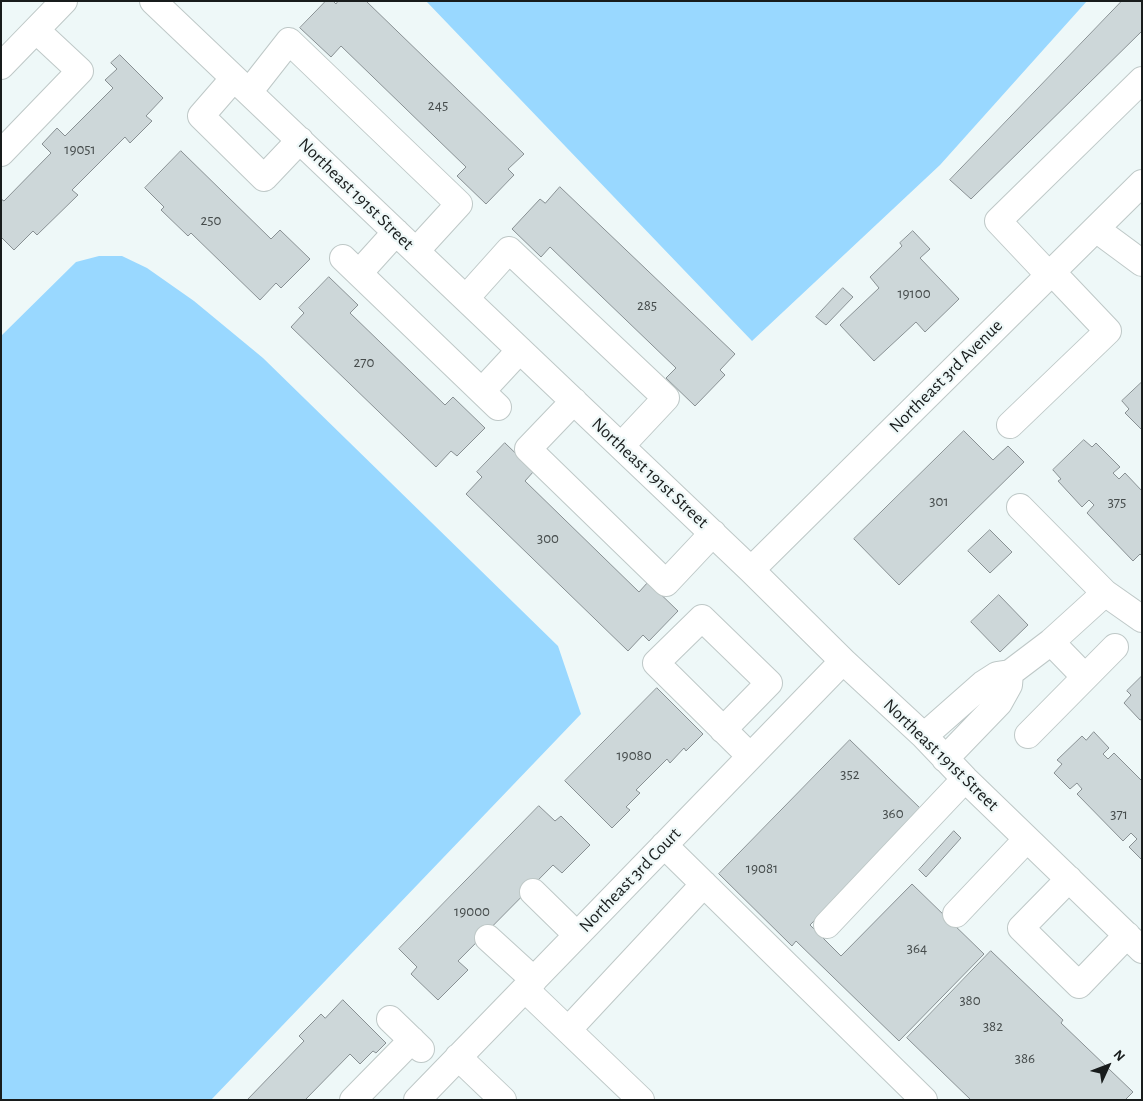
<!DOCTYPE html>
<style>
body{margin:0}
#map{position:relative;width:1143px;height:1101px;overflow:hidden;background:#eef8f8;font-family:"Alegreya Sans",sans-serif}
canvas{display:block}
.frame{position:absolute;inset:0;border:2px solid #181c1c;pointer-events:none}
.north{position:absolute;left:1083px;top:1041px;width:50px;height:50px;-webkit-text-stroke:4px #eef8f8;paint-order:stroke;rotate:47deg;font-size:14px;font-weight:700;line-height:20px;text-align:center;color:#181c1c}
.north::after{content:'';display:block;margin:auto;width:18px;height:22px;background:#181c1c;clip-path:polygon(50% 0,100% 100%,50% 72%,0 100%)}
</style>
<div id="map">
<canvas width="1143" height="1101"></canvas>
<div class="frame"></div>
<div class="north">N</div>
</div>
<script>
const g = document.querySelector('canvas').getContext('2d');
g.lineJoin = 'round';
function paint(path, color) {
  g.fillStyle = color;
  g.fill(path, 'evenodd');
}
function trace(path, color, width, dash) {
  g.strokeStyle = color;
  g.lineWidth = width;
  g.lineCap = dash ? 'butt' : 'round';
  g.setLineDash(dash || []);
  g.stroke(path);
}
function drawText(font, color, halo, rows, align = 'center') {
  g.font = font + ' "Alegreya Sans",sans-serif';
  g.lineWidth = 4.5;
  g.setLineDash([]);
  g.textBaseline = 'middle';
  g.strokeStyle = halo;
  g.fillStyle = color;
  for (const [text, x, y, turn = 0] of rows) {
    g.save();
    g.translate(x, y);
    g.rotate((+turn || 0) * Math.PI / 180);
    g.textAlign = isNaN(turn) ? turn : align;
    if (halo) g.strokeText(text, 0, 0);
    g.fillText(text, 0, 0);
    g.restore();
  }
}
const water = new Path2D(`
 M426,1H1087L940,165L752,341Z
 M99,256H122L147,268L194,301L263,358L558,646L581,714L211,1100H1V336L76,262Z`);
const building = new Path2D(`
 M326,1H333L336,4L338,1H366L524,154L508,169L514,175L486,204L457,176L466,167L341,46L331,57L300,28Z
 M1122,1H1142V31L971,199L950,180Z
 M120,55L163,98L146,116L152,121L130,143L125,137L72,190L78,195L37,235L33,231L14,250L1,237V199L4,201L51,153L42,144L57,128L65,136L113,88L105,80L117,69L111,63Z
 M181,151L271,239L280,230L310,259L281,288L276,283L260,300L191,233L188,236L161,210L164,207L145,188Z
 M560,187L735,354L720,370L725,375L695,406L666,378L676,368L550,247L541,257L512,229L540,199L545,203Z
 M913,231L930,249L920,258L959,299L925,332L916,322L874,361L840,325L879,288L870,277L902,246L900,243Z
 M329,277L358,305L350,313L445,405L453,397L485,428L457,456L451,451L436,467L291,327L304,313L299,308Z
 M843,288L853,297L826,325L816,317Z
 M1142,382V430L1125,413L1129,409L1122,401Z
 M964,431L993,460L1008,446L1024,462L899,585L854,539Z
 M1084,440L1092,447L1096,443L1120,467L1113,473L1119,479L1125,473L1142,491V556L1140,554L1133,561L1087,513L1094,505L1089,500L1082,507L1058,481L1061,479L1053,470Z
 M505,443L534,471L525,481L639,592L648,582L678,611L649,641L643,635L628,651L466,494L482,477L477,472Z
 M990,530L1012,552L990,573L968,551Z
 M999,595L1028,625L1000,652L971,622Z
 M1142,676V719L1140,720L1124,703L1131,695L1127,691Z
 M657,688L703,734L686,751L684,748L670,763L667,759L636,790L640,793L626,807L630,810L612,828L565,781Z
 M1094,732L1109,748L1103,754L1108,759L1114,753L1142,781V860L1129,847L1137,839L1131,833L1123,841L1077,794L1082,789L1077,783L1070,789L1054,773L1062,764L1057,760L1082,736L1086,740Z
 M850,740L922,810L810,925L841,956L912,884L984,954L899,1041L796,941L792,946L719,874Z
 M539,806L555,821L561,816L590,845L562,873L553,865L458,961L468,970L438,1000L411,974L417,967L399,949Z
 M954,831L961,838L926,877L919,870Z
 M991,951L1063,1020L1061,1023L1133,1092L1125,1100H971L907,1038Z
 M343,1000L386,1043L376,1053L373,1051L360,1064L350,1054L305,1100H247L304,1041L299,1036L321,1014L325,1018Z`);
const minor = new Path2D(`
 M153,1L751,570L843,661L924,736L965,779L1142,950
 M1,66L64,1
 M234,78L201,116L264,178L300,140
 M249,92L289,41L459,204L416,251
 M1,153L80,71L36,30
 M1096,229L1142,263
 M343,258L498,407
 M359,273L396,232
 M1049,275L998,221L1142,80
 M466,298L509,250L666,398L621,446
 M482,391L520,350
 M574,401L528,449L666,583L713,533
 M1010,425L1108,331L1052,272
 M1020,507L1105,593L1142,619
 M751,570L1142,183
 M1051,642L1085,677
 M723,730L769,683L702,618L656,663L750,756
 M1028,735L1115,647
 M924,736L983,684L997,675L1010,673L1051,642L1105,593
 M945,759L999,703L1009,685L1010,673
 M664,845L924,1100
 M1069,879L1021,928L1079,985L1127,935
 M533,892L577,935
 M956,914L1027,839
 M827,925L965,779
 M488,938L534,980
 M525,989L641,1100
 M390,1019L421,1049
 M568,1030L704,884
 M458,1057L503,1100
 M353,1100L412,1040
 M417,1100L843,661`);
const numberNames = [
 ["245",438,105],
 ["19051",80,149],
 ["250",211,220],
 ["19100",914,293],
 ["285",647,305],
 ["270",364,362],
 ["301",939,501],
 ["375",1117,502],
 ["300",548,538],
 ["19080",634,755],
 ["352",850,774],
 ["360",893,813],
 ["371",1119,814],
 ["19081",762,868],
 ["19000",472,911],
 ["364",917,948],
 ["380",970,1000],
 ["382",993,1026],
 ["386",1025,1058]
];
const streetNames = [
 ["Northeast 191st Street",356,194,44],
 ["Northeast 3rd Avenue",946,376,-45],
 ["Northeast 191st Street",650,473,43],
 ["Northeast 191st Street",941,755,44],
 ["Northeast 3rd Court",630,880,-46]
];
paint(water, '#99d8ff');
paint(building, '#cdd7d9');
trace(building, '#889093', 1);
trace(minor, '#bec8c7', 28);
trace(minor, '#fff', 26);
drawText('15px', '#454b4b', null, numberNames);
drawText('18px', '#181c1c', '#eef8f8', streetNames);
</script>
